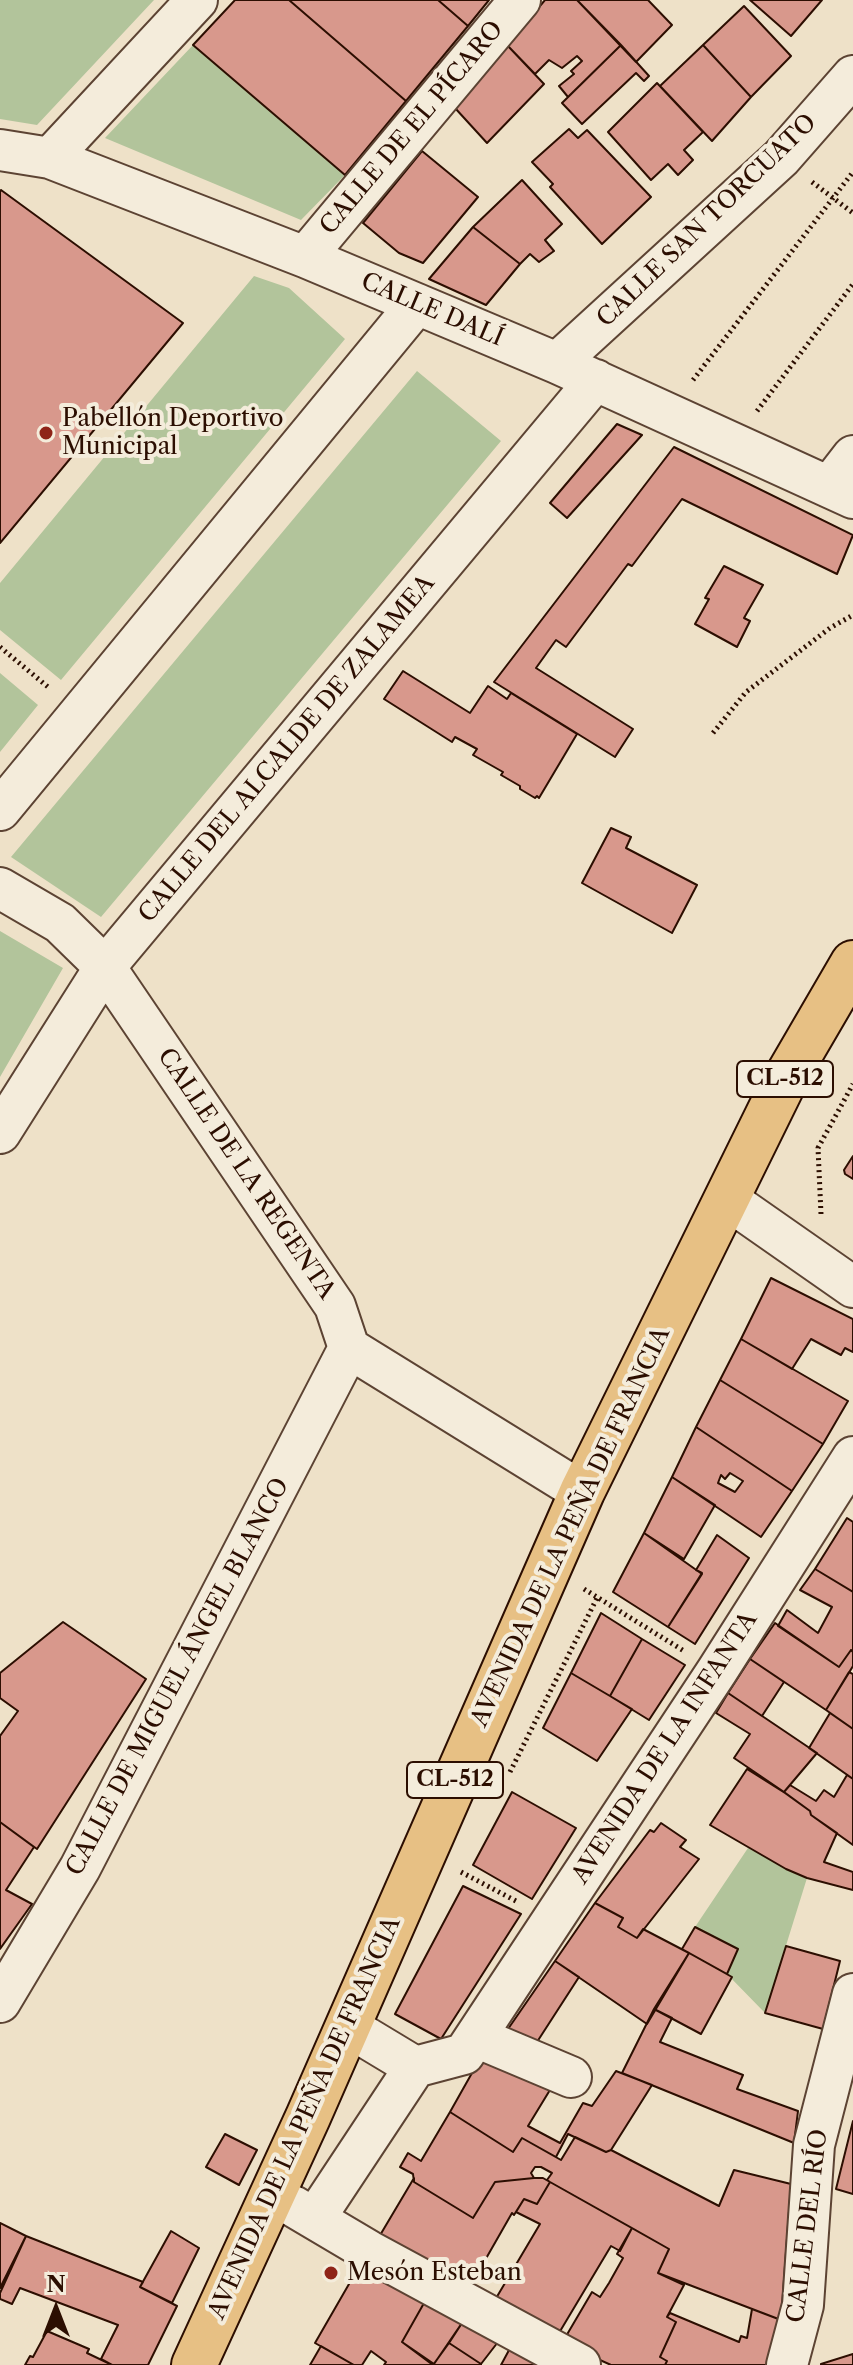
<!DOCTYPE html>
<meta charset="utf-8">
<style>
body{margin:0}
#map{position:relative;width:853px;height:2365px;overflow:hidden;background:#eee1c8;font-family:"Libre Caslon Text",serif}
canvas{display:block}
.north{position:absolute;left:16px;top:2269px;width:80px;height:80px;-webkit-text-stroke:6px #f4ecdb;paint-order:stroke;rotate:0deg;font-size:22px;font-weight:700;line-height:32px;text-align:center;color:#2c0e01}
.north::after{content:'';display:block;margin:auto;width:28px;height:36px;background:#2c0e01;clip-path:polygon(50% 0,100% 100%,50% 72%,0 100%)}
</style>
<div id="map">
<canvas width="853" height="2365"></canvas>
<div class="north">N</div>
</div>
<script>
const g = document.querySelector('canvas').getContext('2d');
g.lineJoin = 'round';
function paint(path, color) {
  g.fillStyle = color;
  g.fill(path, 'evenodd');
}
function trace(path, color, width, dash) {
  g.strokeStyle = color;
  g.lineWidth = width;
  g.lineCap = dash ? 'butt' : 'round';
  g.setLineDash(dash || []);
  g.stroke(path);
}
function drawText(font, color, halo, rows, align = 'center') {
  g.font = font + ' "Libre Caslon Text",serif';
  g.lineWidth = 8;
  g.setLineDash([]);
  g.textBaseline = 'middle';
  g.strokeStyle = halo;
  g.fillStyle = color;
  for (const [text, x, y, turn = 0] of rows) {
    g.save();
    g.translate(x, y);
    g.rotate((+turn || 0) * Math.PI / 180);
    g.textAlign = isNaN(turn) ? turn : align;
    if (halo) g.strokeText(text, 0, 0);
    g.fillText(text, 0, 0);
    g.restore();
  }
}
const green = new Path2D(`
 M0,0H154L37,125L0,119Z
 M193,45L345,175L301,220L105,138Z
 M254,276L289,288L345,339L61,680L0,630V583Z
 M417,371L501,441L101,917L11,857Z
 M0,673L38,705L0,752Z
 M0,931L63,968L0,1077Z
 M748,1848L807,1878L765,2013L727,1974L738,1949L695,1927Z`);
const building = new Path2D(`
 M235,0H289L406,101L345,175L193,45Z
 M289,0H438L468,26L406,101Z
 M438,0H489L468,26Z
 M545,0H577L621,45L568,97L559,86L574,74L571,71L582,61L577,56L562,68L549,60L535,74L507,45Z
 M577,0H648L672,25L636,62Z
 M750,0H822L791,36Z
 M744,6L791,56L751,97L703,45Z
 M507,45L544,84L487,143L455,108Z
 M621,45L649,76L644,81L636,73L582,124L562,103Z
 M703,45L751,97L712,141L660,86Z
 M657,83L703,132L684,150L693,160L678,175L668,164L651,180L608,132Z
 M569,129L578,138L587,130L651,197L602,244L550,187L553,184L532,162Z
 M422,151L478,197L423,263L399,253L363,223Z
 M522,180L562,224L545,240L554,251L539,262L530,254L520,264L473,227Z
 M1,190L183,323L0,543V192Z
 M473,227L520,264L486,305L429,279Z
 M617,424L642,435L567,518L550,503Z
 M674,447L853,535L837,574L682,499L632,566L628,564L566,647L556,640L536,668L633,729L615,757L494,682Z
 M724,566L763,585L744,618L750,621L737,647L695,624L709,599L705,598Z
 M403,671L470,713L488,686L507,699L511,693L577,734L539,798L537,796L535,798L520,789V786L501,775L503,772L473,755L477,749L455,737L452,742L384,699Z
 M611,828L631,837L626,848L697,885L672,933L582,883Z
 M853,1156V1179L845,1174L844,1170Z
 M771,1278L853,1319V1352L845,1348L841,1355L811,1339L792,1369L741,1339Z
 M741,1339L848,1401L823,1444L720,1380Z
 M720,1380L823,1444L792,1491L696,1427Z
 M696,1427L792,1491L761,1537L672,1477ZM730,1473L743,1481L735,1492L718,1483L721,1475L725,1479Z
 M672,1477L715,1505L684,1559L644,1533Z
 M847,1518L853,1522V1592L815,1569Z
 M644,1533L702,1574L668,1627L613,1592Z
 M717,1535L749,1558L695,1644L668,1627L702,1573L696,1570Z
 M815,1569L853,1592V1652L851,1650L839,1667L778,1626L787,1610L818,1633L832,1607L800,1590Z
 M601,1613L642,1639L610,1696L571,1673Z
 M63,1622L146,1679L37,1849L0,1822V1736L18,1711L0,1698V1673Z
 M775,1623L839,1667L851,1650L853,1652V1666L826,1710L750,1659Z
 M642,1639L685,1665L649,1720L610,1696Z
 M750,1659L784,1682L762,1716L728,1693Z
 M849,1672L853,1674V1729L826,1710Z
 M571,1673L632,1709L597,1761L543,1728Z
 M728,1693L817,1753L784,1792L734,1758L750,1734L716,1713Z
 M830,1713L853,1729V1779L809,1748Z
 M747,1769L785,1793L810,1811L811,1815L837,1833L824,1862L853,1872V1890L807,1878L786,1869L710,1825Z
 M847,1775L853,1779V1845L811,1815L810,1811L784,1792L790,1785L816,1801L824,1790L834,1797Z
 M512,1792L576,1828L532,1899L473,1865Z
 M0,1822L34,1847L6,1890L32,1904L0,1949Z
 M661,1823L686,1840L680,1847L699,1859L637,1938L618,1927L623,1918L595,1903L650,1830L654,1832Z
 M463,1886L521,1914L441,2039L395,2014Z
 M595,1903L623,1918L618,1927L637,1938L643,1929L689,1953L647,2024L555,1961Z
 M695,1927L738,1949L727,1974L682,1949Z
 M786,1946L840,1961L823,2029L765,2013Z
 M689,1953L732,1977L701,2034L654,2009Z
 M555,1961L579,1977L537,2042L508,2029Z
 M654,2009L672,2018L660,2042L743,2075L737,2089L798,2111L794,2143L622,2073Z
 M481,2057L553,2085L528,2126L560,2143L583,2103L592,2106L616,2071L652,2085L611,2150L606,2152L568,2134L556,2157L522,2138L513,2152L450,2112Z
 M450,2112L513,2152L522,2138L561,2160L575,2137L606,2152L611,2150L719,2206L734,2170L791,2184L781,2320L658,2273L669,2249L550,2182L547,2180L552,2173L541,2167H535L531,2173L534,2178L495,2182L473,2218L414,2182L413,2174L400,2167L408,2153L421,2161Z
 M853,2121V2194L836,2189Z
 M225,2134L257,2150L239,2185L206,2167Z
 M414,2178V2182L473,2218L495,2182L534,2178H543L550,2182L537,2204L524,2199L514,2215L512,2213L468,2290L376,2242Z
 M550,2182L632,2228L620,2251L611,2246L553,2343L492,2305L540,2224L516,2212L524,2199L537,2204Z
 M0,2223L26,2236L0,2288Z
 M632,2228L669,2249L658,2273L684,2285L667,2317L676,2322L660,2357L667,2361L665,2365H611L562,2343L592,2292L600,2297L609,2283L623,2258L617,2254Z
 M171,2231L199,2248L172,2303L140,2287Z
 M26,2236L143,2282L140,2287L177,2306L148,2365H112L101,2359L118,2325L20,2288L12,2304L0,2299V2293Z
 M364,2258L428,2296L402,2342L433,2365H384L386,2362L371,2351L362,2365H354L315,2343Z
 M428,2296L464,2320L434,2364L402,2342Z
 M752,2309L781,2320L768,2365H665L667,2361L660,2357L676,2322L667,2317L670,2313L739,2342L741,2336L747,2338Z
 M464,2320L498,2342L481,2364L449,2343Z
 M47,2331L89,2349L87,2353L112,2365H25L30,2356L33,2357Z
 M515,2339L557,2365H501Z
 M449,2343L481,2364V2365H433Z
 M321,2346L354,2365H310Z
 M853,2354V2365H821V2364Z`);
const path = new Path2D(`
 M812,182L853,213
 M693,380L853,172
 M757,411L853,284
 M0,647L48,687
 M713,733L746,692L830,628L853,615
 M821,1214L818,1148L853,1084
 M584,1589L684,1651
 M510,1772L597,1598
 M461,1872L516,1901`);
const street = new Path2D(`
 M0,150L50,158L305,257L557,363L853,498
 M50,158L197,0
 M305,257L520,0
 M557,363L781,158L853,76
 M829,487L853,456
 M0,810L417,304
 M0,888L60,923L105,967L335,1306L349,1348L582,1492
 M0,1133L105,967L596,380
 M727,1199L853,1287
 M0,2002L80,1868L349,1348
 M347,2026L415,2067
 M476,2037L571,2077
 M293,2206L369,2251L580,2365
 M315,2218L415,2067L464,2054L717,1671L853,1457
 M787,2365L803,2305L814,2145L853,1994`);
const primary = new Path2D(`
 M194,2365L308,2117L582,1492L786,1078L853,963`);
const markers = [
 [46,433,8,"#8f2418"],
 [331,2273,8,"#8f2418"]
];
const shields = [
 [785,1079,96],
 [455,1780,96]
];
const shieldNames = [
 ["CL-512",785,1079],
 ["CL-512",455,1780]
];
const streetNames = [
 ["CALLE DE EL PÍCARO",412,128,-50],
 ["CALLE SAN TORCUATO",707,221,-44],
 ["CALLE DALÍ",432,310,23],
 ["CALLE DEL ALCALDE DE ZALAMEA",287,749,-50],
 ["CALLE DE LA REGENTA",246,1174,56],
 ["AVENIDA DE LA PEÑA DE FRANCIA",571,1527,-65],
 ["CALLE DE MIGUEL ÁNGEL BLANCO",178,1677,-62],
 ["AVENIDA DE LA INFANTA",665,1748,-57],
 ["AVENIDA DE LA PEÑA DE FRANCIA",305,2118,-66],
 ["CALLE DEL RÍO",808,2226,-83]
];
const poiNames = [
 ["Pabellón Deportivo",62,419],
 ["Municipal",62,447],
 ["Mesón Esteban",347,2273]
];
paint(green, '#b2c49b');
paint(building, '#d8988c');
trace(building, '#2c0e01', 2);
trace(street, '#5c4333', 44);
trace(primary, '#2c0e01', 48);
trace(path, '#2c0e01', 5, [2, 4]);
trace(street, '#f4ecdb', 40);
trace(primary, '#e7c084', 44);
for (const [x, y, r, color] of markers) {
  const dot = new Path2D();
  dot.arc(x, y, r, 0, 2 * Math.PI);
  g.fillStyle = color;
  g.fill(dot);
  trace(dot, '#f4ecdb', 3);
}
for (const [x, y, w] of shields) {
  const box = new Path2D();
  box.roundRect(x - w / 2, y - 18, w, 36, 6);
  g.fillStyle = '#f4ecdb';
  g.fill(box);
  trace(box, '#2c0e01', 2);
}
drawText('bold 22px', '#2c0e01', null, shieldNames);
drawText('24px', '#2c0e01', '#f4ecdb', streetNames);
drawText('24px', '#2c0e01', '#f4ecdb', poiNames, 'left');
</script>
